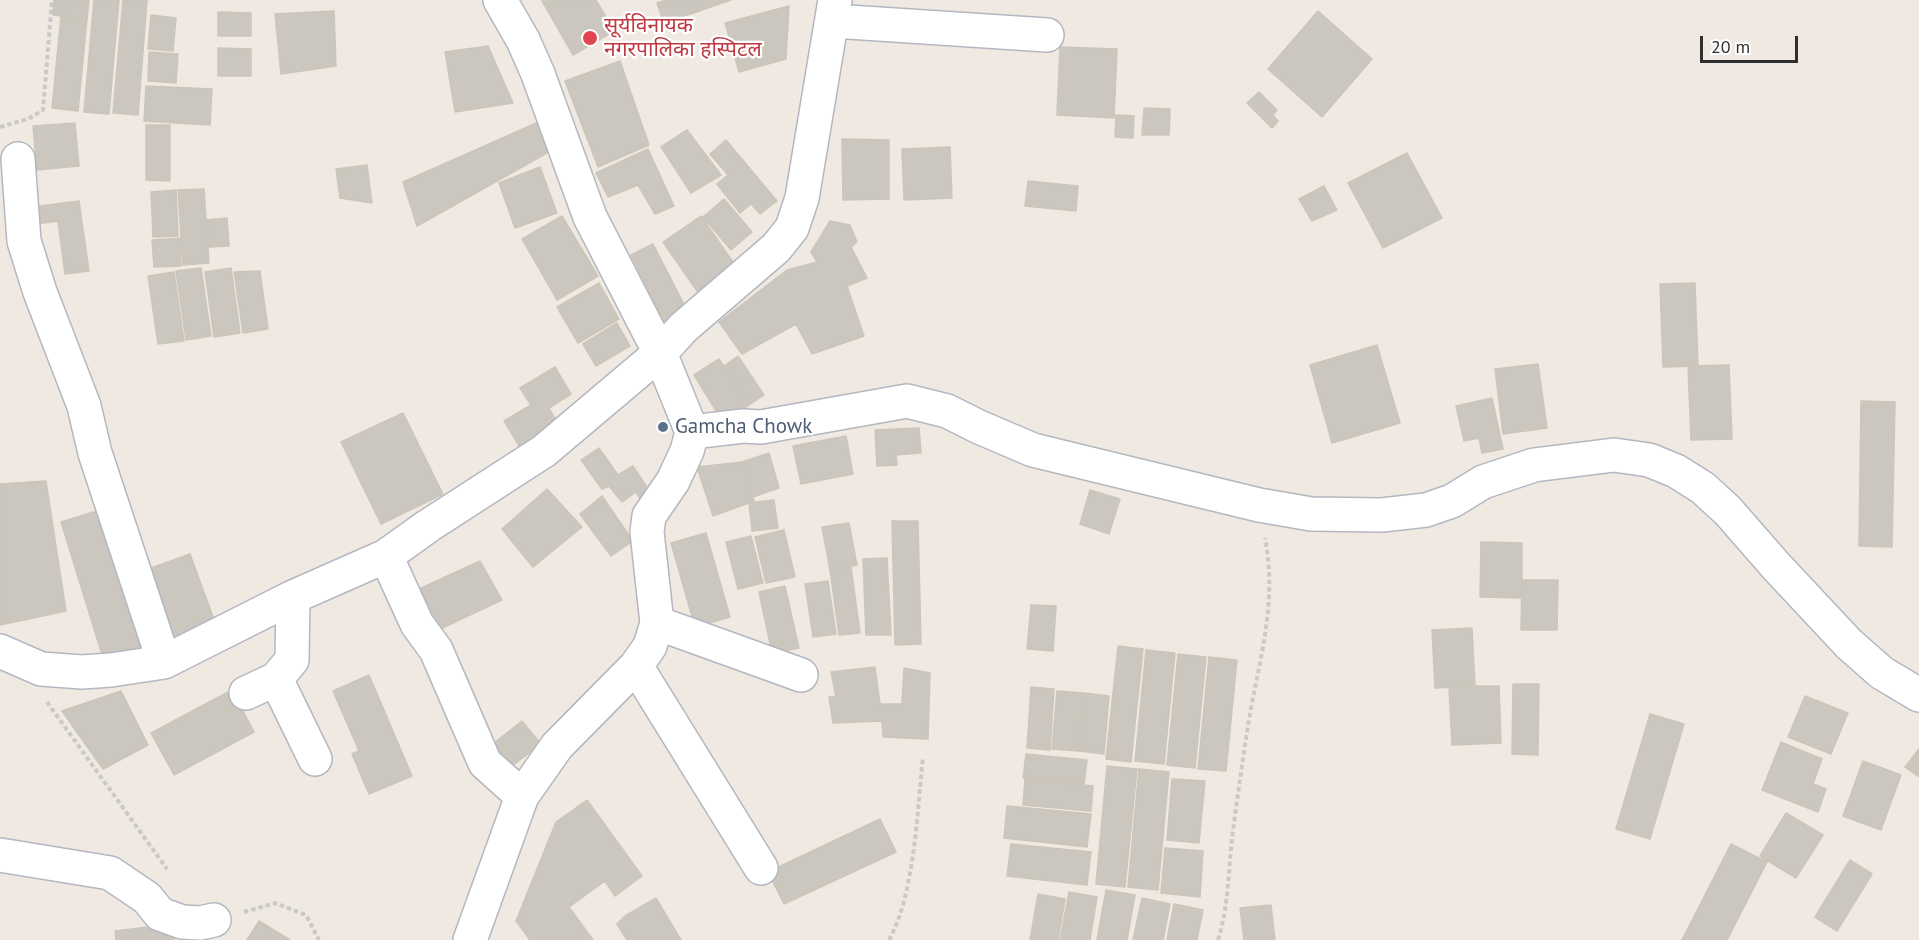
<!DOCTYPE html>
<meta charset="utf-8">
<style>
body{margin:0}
#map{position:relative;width:1919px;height:940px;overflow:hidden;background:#efe9e1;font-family:"PT Sans",sans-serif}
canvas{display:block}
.scale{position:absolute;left:1700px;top:36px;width:98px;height:27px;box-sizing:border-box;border:3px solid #2e2e2e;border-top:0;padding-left:8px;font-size:18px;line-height:21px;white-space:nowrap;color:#2e2e2e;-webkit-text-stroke:4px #fff;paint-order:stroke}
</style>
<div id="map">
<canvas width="1919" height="940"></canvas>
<div class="scale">20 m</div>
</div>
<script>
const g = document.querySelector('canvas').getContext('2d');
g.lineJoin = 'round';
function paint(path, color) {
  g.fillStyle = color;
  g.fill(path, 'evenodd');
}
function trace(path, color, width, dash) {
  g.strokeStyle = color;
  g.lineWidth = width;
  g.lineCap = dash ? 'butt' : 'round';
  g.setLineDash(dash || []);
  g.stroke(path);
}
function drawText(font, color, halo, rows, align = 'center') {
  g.font = font + ' "PT Sans","Noto Sans Devanagari",sans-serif';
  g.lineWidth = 4.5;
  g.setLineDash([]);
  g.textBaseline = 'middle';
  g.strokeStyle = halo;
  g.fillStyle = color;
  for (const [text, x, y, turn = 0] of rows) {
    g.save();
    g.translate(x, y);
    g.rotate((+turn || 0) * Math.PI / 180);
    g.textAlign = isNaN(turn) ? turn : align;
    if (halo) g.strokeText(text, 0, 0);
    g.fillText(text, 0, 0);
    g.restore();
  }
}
const building = new Path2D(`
 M54,0H89L87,19L53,15Z
 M94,0H119L109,114L84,112Z
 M123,0H147L138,115L113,113Z
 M596,0L614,31L573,55L542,1Z
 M666,0H731L664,23L657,3Z
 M789,6L786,59L739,72L725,23Z
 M334,11L336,66L281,74L275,14Z
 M1318,11L1372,59L1322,117L1268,69Z
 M218,12L251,13V36H218Z
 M151,15L176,18L173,51L148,49Z
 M61,16L87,19L78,111L52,108Z
 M488,46L513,103L455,112L445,52Z
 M1060,47L1117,49L1114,118L1057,115Z
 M218,48L251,49V76H218Z
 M149,52L178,54L176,83L148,81Z
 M620,61L649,145L598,167L565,81Z
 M146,86L212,89L210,125L144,121Z
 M1259,92L1277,110L1273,115L1278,121L1272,128L1247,103Z
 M1144,108L1170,109L1169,135H1142Z
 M1116,115L1134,116L1133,138L1115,137Z
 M541,121L554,149L417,226L403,182Z
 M75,123L79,166L37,170L33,126Z
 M146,125H170V181L146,180Z
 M687,130L721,175L691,193L661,147Z
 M842,139L889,140V199L843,200Z
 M726,140L777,201L760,214L751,204L740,213L717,184L728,175L710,154Z
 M950,147L952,198L904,200L902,149Z
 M648,149L674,206L655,214L638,185L608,197L596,173Z
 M1407,153L1442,218L1383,248L1348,183Z
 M367,165L372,203L340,198L336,169Z
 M540,167L557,213L515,228L499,183Z
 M1028,181L1078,186L1076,211L1025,206Z
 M1324,186L1337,210L1312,221L1299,199Z
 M204,189L209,263L183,265L178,190Z
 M176,190L178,236L153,237L151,192Z
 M724,199L752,232L731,250L703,217Z
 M79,201L89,271L65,274L58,221L36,224L33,207Z
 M562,216L598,276L557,300L522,239Z
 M701,216L735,265L697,291L663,242Z
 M227,218L229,246L209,247L207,220Z
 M830,221L850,225L857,242L851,247L867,278L847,286L864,336L812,354L796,324L742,354L719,322L787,270L817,262L811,252Z
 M180,238L181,266L154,267L152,240Z
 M653,244L687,310L664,321L631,255Z
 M201,268L211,336L186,340L176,271Z
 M231,268L240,333L214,337L205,272Z
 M260,271L268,329L243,333L234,272Z
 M174,272L184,341L158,344L148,276Z
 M599,283L619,319L578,343L557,307Z
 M1695,283L1698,366L1663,367L1660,284Z
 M617,323L630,346L596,366L583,344Z
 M1377,345L1400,423L1332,443L1310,365Z
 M738,356L764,395L749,405L724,366Z
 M719,359L749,405L723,422L694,375Z
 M1538,364L1547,428L1503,434L1495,369Z
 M1729,365L1732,439L1691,440L1688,366Z
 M555,367L571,394L549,408L561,429L523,452L504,421L531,405L520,388Z
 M1492,398L1503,449L1482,453L1479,438L1464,441L1456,406Z
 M1861,401L1895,402L1892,547L1859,546Z
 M403,413L443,494L381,524L341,442Z
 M919,428L921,453L896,455L897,465L877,466L875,430Z
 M846,436L853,474L801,484L793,446Z
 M599,448L618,475L633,466L654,498L644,505L636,492L622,502L609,486L602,489L581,460Z
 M769,453L779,488L753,497L742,462Z
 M742,462L754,501L713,516L697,467Z
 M46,481L66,611L0,625V484Z
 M547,489L582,527L533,567L502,529Z
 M1090,490L1120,499L1109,534L1080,524Z
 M602,496L633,541L611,556L580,514Z
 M774,500L778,528L752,531L749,503Z
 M110,507L153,646L104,661L61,522Z
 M892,521H918L921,644L895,645Z
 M849,523L857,565L830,570L822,527Z
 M784,530L795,577L766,583L755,537Z
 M706,533L730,617L695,627L671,543Z
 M751,536L763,583L738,589L726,542Z
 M1481,542L1522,543V598L1480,597Z
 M190,554L216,625L163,644L137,573Z
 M887,558L891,635H866L863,559Z
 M480,561L502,600L438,630L419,589Z
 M851,567L860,633L839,635L830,570Z
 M1522,580H1558L1557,630H1521Z
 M828,581L836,634L813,637L805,584Z
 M785,586L799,648L772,653L759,592Z
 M1031,605L1056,606L1053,651L1027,649Z
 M1472,628L1475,686L1435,688L1432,630Z
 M1118,646L1143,649L1131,762L1106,759Z
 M1146,650L1175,653L1164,764L1135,761Z
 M1178,654L1206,657L1195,768L1167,765Z
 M1209,657L1237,660L1226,771L1198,769Z
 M875,667L880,704H902L904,668L930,673L928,739L883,737L882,721L833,723L829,697H836L831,672Z
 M369,675L412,776L369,794L352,754L359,751L333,691Z
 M1513,684H1539L1538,755L1512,754Z
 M1475,686H1499L1501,743L1452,745L1449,687Z
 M1031,687L1054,689L1050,750L1027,748Z
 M232,690L254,732L174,775L151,733Z
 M121,691L148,745L103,769L62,711Z
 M1057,691L1083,693L1078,751L1052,749Z
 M1084,693L1109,696L1104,754L1079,751Z
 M1805,696L1848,713L1831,754L1788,737Z
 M1650,714L1684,724L1650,839L1616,829Z
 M522,721L541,744L503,773L485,750Z
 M1781,742L1822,759L1813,784L1826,789L1818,812L1762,790Z
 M1919,749V777L1905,767Z
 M1026,754L1087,760L1084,784L1023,778Z
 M1863,761L1901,775L1881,830L1843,816Z
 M1107,766L1137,769L1125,887L1096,884Z
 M1139,769L1169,772L1158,890L1128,887Z
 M1025,779L1093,786L1091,811L1023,805Z
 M1172,779L1205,781L1199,843L1167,840Z
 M587,800L642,876L615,896L605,881L569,907L593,940H530L516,921L556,822Z
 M1007,806L1091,814L1087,847L1004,838Z
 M1786,813L1823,835L1796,878L1760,856Z
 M880,819L896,852L784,904L768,872Z
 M1011,844L1091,852L1087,885L1007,876Z
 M1731,844L1767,862L1727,940H1682Z
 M1165,848L1203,851L1200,897L1161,893Z
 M1850,860L1872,874L1837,931L1815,917Z
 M1106,890L1135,895L1127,940H1097Z
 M1069,892L1097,897L1090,940H1060Z
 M1038,894L1065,899L1058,940H1030Z
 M656,898L681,940H627L617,924L625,916Z
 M1142,898L1170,904L1163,940H1133Z
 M1174,904L1203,910L1197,940H1167Z
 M1271,905L1275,940H1244L1240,908Z
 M259,921L290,940H247Z
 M173,924L174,940H116L115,931Z`);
const path = new Path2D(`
 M0,127L28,119L43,110L52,0
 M47,702L167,869
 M244,912L275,903L306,915L319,940
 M889,940C915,893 917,811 923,757
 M1218,940C1230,902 1228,862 1234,823C1239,786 1244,750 1250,714C1261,653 1277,601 1265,538`);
const minor = new Path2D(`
 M500,0L523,40L538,74L590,217L660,353L692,432
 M833,21L1047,35
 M18,159L24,241L40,292L84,406L95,453L164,662
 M692,432L743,426L761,427L907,401L947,411L979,427L1033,450L1259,505L1311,514L1382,515L1426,510L1452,501L1483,482L1534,465L1614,455L1649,460L1676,471L1703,488L1728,511L1776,566L1849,644L1882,673L1919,695
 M386,556L417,624L436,650L485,763L522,796
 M293,597L292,660L276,679L315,759
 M657,623L801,675
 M0,651L41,669L82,672L111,670L164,662L293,597L386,556L428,526L544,451L660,353L684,327L776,248L792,228L802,198L835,0
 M636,666L761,868
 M246,693L276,679
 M0,855L110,873L147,898L160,914L182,922L200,923L214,920
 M470,940L522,796L557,746L636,666L650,646L657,623L647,532L649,516L673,481L687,451L692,432`);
const markers = [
 [590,38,8,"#e0444e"],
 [663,427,6,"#5c6f8a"]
];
const healthNames = [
 ["सूर्यविनायक",604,26],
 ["नगरपालिका हस्पिटल",604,50]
];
const serviceNames = [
 ["Gamcha Chowk",675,427]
];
paint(building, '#cbc7bf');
trace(building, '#cbc5ba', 1.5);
trace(minor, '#b4b7c1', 36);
trace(path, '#c9c9c9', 4, [4.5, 3]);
trace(minor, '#fff', 33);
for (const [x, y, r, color] of markers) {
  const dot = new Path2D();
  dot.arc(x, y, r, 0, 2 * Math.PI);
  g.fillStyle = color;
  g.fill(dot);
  trace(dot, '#fff', 2);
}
drawText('21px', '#be3a42', '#fff', healthNames, 'left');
drawText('21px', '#4e5e75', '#fff', serviceNames, 'left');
</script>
